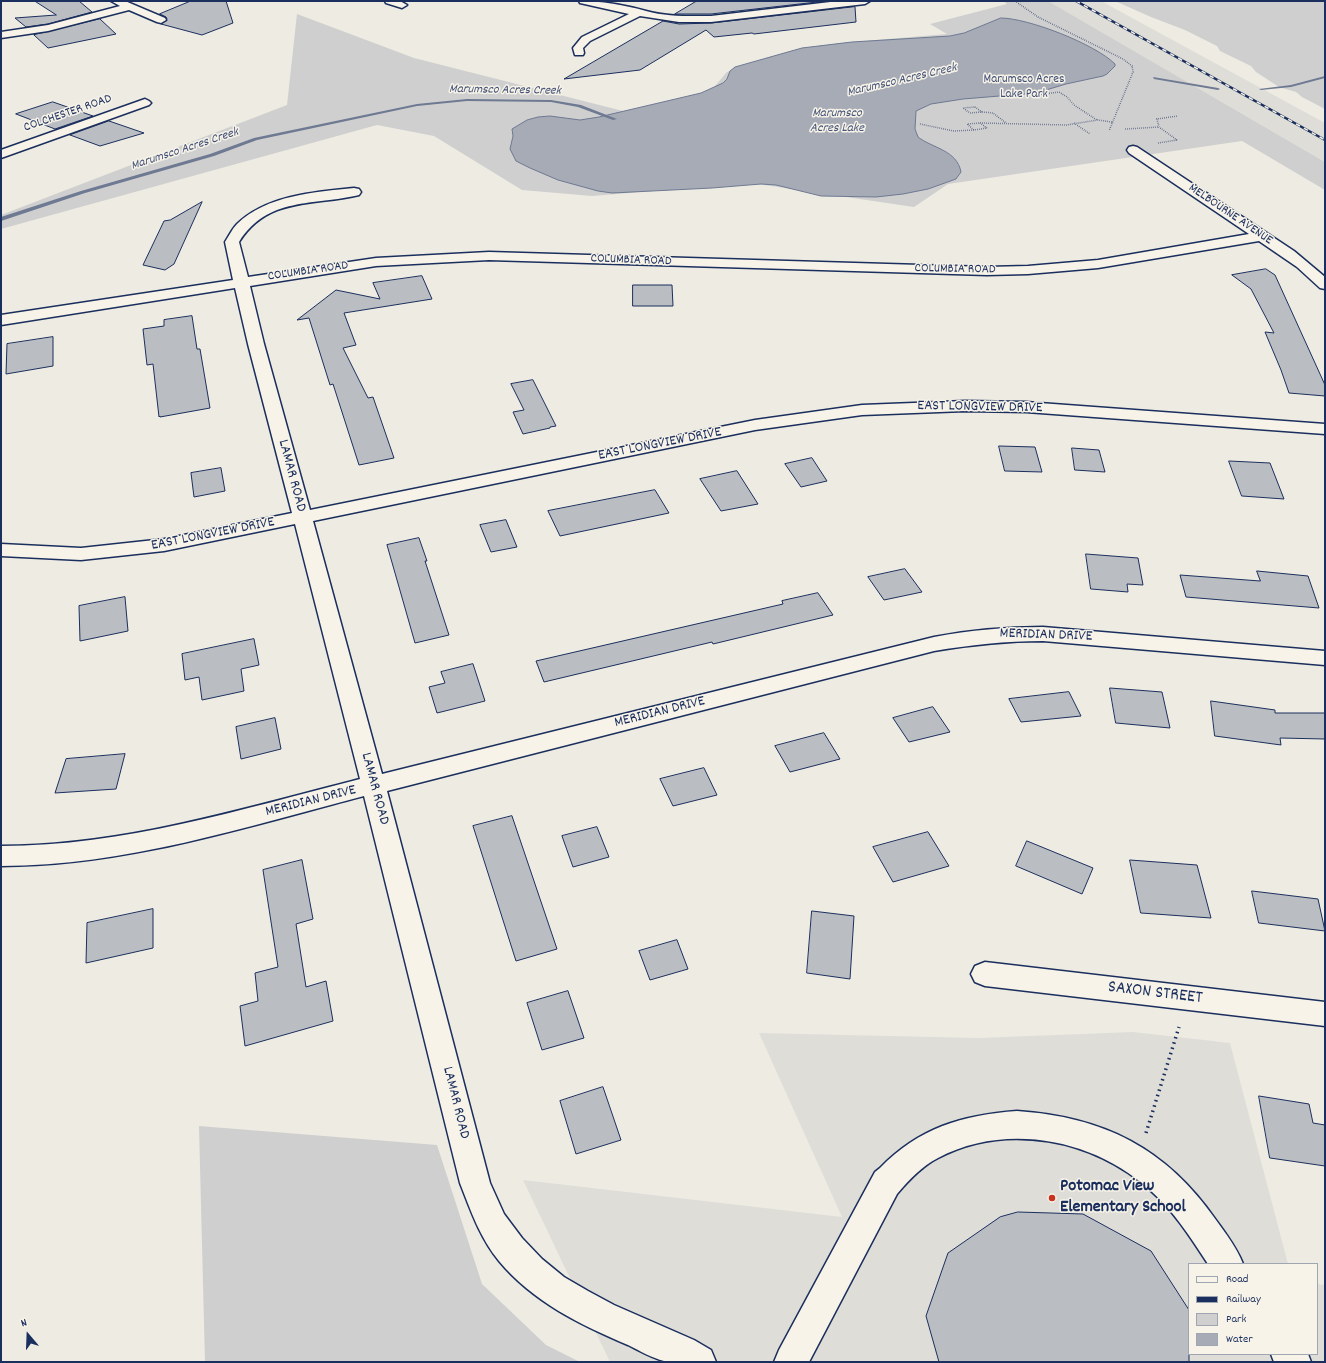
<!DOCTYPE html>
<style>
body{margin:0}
#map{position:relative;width:1326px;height:1363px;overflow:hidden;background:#eeebe2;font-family:Dekko,sans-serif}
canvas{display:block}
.frame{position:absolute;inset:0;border:2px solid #1b2f5e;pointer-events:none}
.legend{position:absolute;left:1188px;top:1263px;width:130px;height:92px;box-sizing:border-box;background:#f7f3e8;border:1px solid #9fa5b1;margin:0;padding:5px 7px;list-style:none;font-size:12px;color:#1b2f5e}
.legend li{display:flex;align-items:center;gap:8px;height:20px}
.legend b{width:20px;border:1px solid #9fa5b1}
.north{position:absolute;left:8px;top:1315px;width:40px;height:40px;-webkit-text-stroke:3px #f7f3e8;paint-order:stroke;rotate:341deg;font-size:11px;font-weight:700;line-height:16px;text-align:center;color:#1b2f5e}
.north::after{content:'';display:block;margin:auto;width:14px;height:18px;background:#1b2f5e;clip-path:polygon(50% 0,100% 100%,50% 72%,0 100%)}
</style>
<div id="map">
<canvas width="1326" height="1363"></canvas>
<div class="frame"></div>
<ul class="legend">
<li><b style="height:5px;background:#f7f3e8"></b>Road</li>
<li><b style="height:5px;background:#1b2f5e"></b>Railway</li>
<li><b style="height:11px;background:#cfcfcf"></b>Park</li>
<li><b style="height:11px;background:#a6abb5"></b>Water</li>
</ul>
<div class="north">N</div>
</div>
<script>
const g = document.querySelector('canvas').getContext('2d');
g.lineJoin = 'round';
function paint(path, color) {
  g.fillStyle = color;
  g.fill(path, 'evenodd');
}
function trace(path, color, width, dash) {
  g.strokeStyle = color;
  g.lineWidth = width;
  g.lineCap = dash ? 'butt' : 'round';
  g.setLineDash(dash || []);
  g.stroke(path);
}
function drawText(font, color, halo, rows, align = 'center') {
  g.font = font + ' Dekko,sans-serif';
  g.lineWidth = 3;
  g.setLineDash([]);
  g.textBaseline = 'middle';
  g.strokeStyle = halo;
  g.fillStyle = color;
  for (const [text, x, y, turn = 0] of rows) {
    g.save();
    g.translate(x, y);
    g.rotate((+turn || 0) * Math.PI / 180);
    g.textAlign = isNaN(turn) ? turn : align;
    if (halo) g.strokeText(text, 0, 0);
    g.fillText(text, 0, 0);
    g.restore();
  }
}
const built = new Path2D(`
 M1048,1H1101L1325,123V162Z
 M1133,1032L1230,1043L1288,1264H1189V1354H1317V1284L1325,1285V1362H610L523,1180L842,1217L759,1033L978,1038Z`);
const green = new Path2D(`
 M1003,1H1048L1325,162V190L1242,141L948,184L914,207L751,183L592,196L522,190L434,136L377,125L1,229V215L287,105L297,14L414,58L623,111L709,93L727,72L766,58L802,48L840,43L947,34L930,24L1007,4Z
 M1115,1H1325V109L1302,97L1296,92L1279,87L1256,72L1251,66L1220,51L1217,46L1185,30L1151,17Z
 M199,1126L437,1145L482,1284L546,1345L580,1362H205Z`);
const water = new Path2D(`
 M1001,18C1028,18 1095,44 1115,64V66L1107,74L1103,76L1066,84L1036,93L963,99L931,104L916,111L915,129L918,137C932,148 957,150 961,172L956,179L928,189L903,194L876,197L821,196L776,185L761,184L712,188L612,193L598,191L558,180L530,168L516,161L510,149L513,136L512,129L527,120L538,117L550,116L580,120L599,117L701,93L723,83L727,79L730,71L735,67L802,48L852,42L950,36L964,33Z`);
const stream = new Path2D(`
 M1325,76V78L1291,87L1261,90L1259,89L1291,85Z
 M1153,77L1218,88L1220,89L1218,90L1154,79Z
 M467,99L551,100L581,105L617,119L613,120L578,107L551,102L467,101L417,106L257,140L214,156L85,193L1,221V217L81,191L210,154L254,138L417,104Z`);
const building = new Path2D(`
 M35,1H79L92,12L48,24L26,27L15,18L56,15Z
 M191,1H226L233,23L202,35L161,24L167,19L166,17L160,14Z
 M697,1H826L711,14H675Z
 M855,7L856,22L754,34L752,33L714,37L706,30L640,70L564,79L663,21L679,24L711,23Z
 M100,19L116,34L48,48L34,35Z
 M53,102L93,116L55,129L16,114Z
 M109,121L144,133L100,146L70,135Z
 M202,202L174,264L165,270L143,265L164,221L170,220Z
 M1266,269L1275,275L1325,385V396L1289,393L1281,370L1265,332L1274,333L1251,289L1232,275Z
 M422,276L432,299L344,313L356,345L343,348L368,398L373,397L394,458L359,465L333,384L330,385L309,318L297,320L336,290L380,299L373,283Z
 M633,285H672L673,306H633Z
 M192,316L197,349H200L210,408L160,417V416L159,417L153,364L147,365L143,329L164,326V320Z
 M53,337V366L6,374L7,344Z
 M533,380L556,426L550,427V428L523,434L513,412L524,410L511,384Z
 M999,446L1035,447L1042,472L1005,471Z
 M1072,448L1099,450L1105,472L1075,470Z
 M812,458L827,481L801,487L785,464Z
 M1229,461L1270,463L1284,499L1242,496Z
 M221,468L225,491L194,497L191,473Z
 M737,471L758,504L721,511L700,479Z
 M655,490L669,513L560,536L548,511Z
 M506,520L517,547L491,552L480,525Z
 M419,538L427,561H425L449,635L415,643L387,545Z
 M1086,554L1138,558L1143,585L1127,584L1128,592L1091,589Z
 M905,569L922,592L884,600L868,577Z
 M1257,571L1308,576L1319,608L1186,597L1180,575L1260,581Z
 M818,593L833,615L713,644L712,642L544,682L536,661L783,604L782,601Z
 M125,597L128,631L80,641L79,606Z
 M254,639L259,665L241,669L244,691L202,700L199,677L185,680L182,654Z
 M473,664L485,701L437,713L429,687L445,683L441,672Z
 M1110,688L1162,692L1170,728L1116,723Z
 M1069,692L1081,716L1021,722L1009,699Z
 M1211,701L1275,710V713H1325V739L1280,738L1281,745L1215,736Z
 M933,707L950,732L909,742L893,718Z
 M275,718L281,749L241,759L236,727Z
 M824,733L840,759L790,772L775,746Z
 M125,754L116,789L55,793L66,759Z
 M704,768L717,795L673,806L660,779Z
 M512,816L557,949L516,961L473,826Z
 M597,827L609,857L573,867L562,836Z
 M928,832L949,866L893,882L873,847Z
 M1027,841L1093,868L1082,894L1016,866Z
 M302,860L313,919L296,924L306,987L326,981L333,1021L245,1046L240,1006L258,1001L255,973L278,967L263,870Z
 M1130,860L1197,865L1211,918L1141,913Z
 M1252,891L1318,899L1325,931L1259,923Z
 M153,909V948L86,963L87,923Z
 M812,911L854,916L850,979L807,973Z
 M677,940L688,969L650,980L639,951Z
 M568,991L584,1038L542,1050L527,1003Z
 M603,1087L621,1140L576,1154L560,1101Z
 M1259,1096L1309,1104L1313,1123L1325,1125V1166L1270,1158Z
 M1018,1212L1083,1214L1151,1251L1189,1310V1362H939L926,1316L948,1253L1000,1217Z`);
const pathFar1 = new Path2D(`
 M1015,1L1038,17L1123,59L1132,66L1133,72L1109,131
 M1027,90L1035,95L1059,92L1067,97L1074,105L1097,120
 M975,107L982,112L970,113L963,108Z
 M982,112L993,113L1006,123
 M980,123L987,128L974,130L967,124Z
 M980,123L1066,125L1098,120L1112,122
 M1074,123L1090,134
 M920,124L954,131L974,130
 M1125,129L1159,127
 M1177,140L1159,127L1157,119L1178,116
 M1158,143L1177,140`);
const path = new Path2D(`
 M1146,1133L1179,1027`);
const minor = new Path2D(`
 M111,1H125L165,18L166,20L161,23L157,22L129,10L48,31L1,38V32L48,25L120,6Z
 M385,1H400L407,5L402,8L386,3Z
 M579,1C601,1 625,5 646,11C667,17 690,16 711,16L839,1H870L865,4L711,22H679L640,16L590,41L583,48L584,53L583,55H575L573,48L582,37L629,14L580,3Z
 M145,99L149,101L151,103L149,105L1,158V150Z
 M1133,146L1137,147L1294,251L1325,277V289L1320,288L1297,267L1259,241L1098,268L1028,274L987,275L489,260L376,266L250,286L264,344L310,510L755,420L862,405L965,401L1026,402L1325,424V434L1026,412L965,411L862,415L755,430L313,521L382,774L934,637C970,630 1006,627 1043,627L1325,651V665L1043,641C1006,641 970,645 934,651L387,791L490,1183L504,1214L522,1238L542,1259L564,1277L588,1291L614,1305L694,1340L711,1350L716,1362C704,1362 674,1363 664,1361C652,1358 640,1351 628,1345C581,1325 533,1302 499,1261C480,1238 471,1211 460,1183L364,796C245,827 125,866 1,866V846C124,846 242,809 360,779L295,524L164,551L81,560L1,556V544L81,548L164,539L292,513L248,344L235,288L1,325V315L233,280L225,242C229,236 232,229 237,224C267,195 315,192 354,188L359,189L361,192L359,195C314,206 268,196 239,242L248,277L376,258L489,252L987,267L1028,266L1098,260L1249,234L1129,153L1127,150L1129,147Z
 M985,962L1325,1002V1026L985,986L975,982L971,974L975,966Z
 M1017,1111C1104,1117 1166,1148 1216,1220C1226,1234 1237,1248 1243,1264H1208C1191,1238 1174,1211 1150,1190C1094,1139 1006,1122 938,1158C922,1166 909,1180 897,1194L809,1362H774L779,1350L875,1172L880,1168C919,1128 962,1115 1017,1111Z
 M1271,1354H1308L1311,1362H1274Z`);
const rail = new Path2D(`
 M1076,1L1325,140`);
const markers = [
 [1052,1198,4,"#c8321e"]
];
const farParknames = [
 ["Marumsco Acres",1024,80],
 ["Lake Park",1024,95]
];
const farWaternames = [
 ["Marumsco Acres Creek",902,81,-13],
 ["Marumsco Acres Creek",505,91,1],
 ["Marumsco",837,114],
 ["Acres Lake",837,129],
 ["Marumsco Acres Creek",185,150,-18]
];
const farStreetnames = [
 ["COLCHESTER ROAD",68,114,-19],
 ["MELBOURNE AVENUE",1230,215,34],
 ["COLUMBIA ROAD",631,261,2],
 ["COLUMBIA ROAD",955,270,1],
 ["COLUMBIA ROAD",308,272,-8]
];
const streetNames = [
 ["EAST LONGVIEW DRIVE",980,408,1],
 ["EAST LONGVIEW DRIVE",660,445,-11],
 ["LAMAR ROAD",291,476,75],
 ["EAST LONGVIEW DRIVE",213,535,-11],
 ["MERIDIAN DRIVE",1046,636,2],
 ["MERIDIAN DRIVE",660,713,-14],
 ["LAMAR ROAD",374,789,75],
 ["MERIDIAN DRIVE",311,802,-14],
 ["LAMAR ROAD",455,1103,76]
];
const nearStreetnames = [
 ["SAXON STREET",1155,994,7]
];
const nearPoinames = [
 ["Potomac View",1060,1188],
 ["Elementary School",1060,1209]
];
paint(built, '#deddd8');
paint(green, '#cfcfcf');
paint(water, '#a6abb5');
trace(water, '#6e7992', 1);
paint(stream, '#6e7992');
paint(building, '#babdc2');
trace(building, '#1b2f5e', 1);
trace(minor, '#1b2f5e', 3);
trace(pathFar1, '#1b2f5e', 1.5, [0.5, 1.5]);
trace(path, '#1b2f5e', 3.5, [1.5, 4]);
paint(minor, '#f7f3e8');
trace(rail, '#1b2f5e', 2.5);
trace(rail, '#f7f3e8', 1.5, [4.5]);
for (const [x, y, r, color] of markers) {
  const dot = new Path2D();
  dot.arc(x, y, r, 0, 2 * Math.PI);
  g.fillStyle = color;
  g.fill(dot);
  trace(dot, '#f7f3e8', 1.5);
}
drawText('13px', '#3f4f75', '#f7f3e8', farParknames);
drawText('italic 13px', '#455478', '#f7f3e8', farWaternames);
drawText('13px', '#1b2f5e', '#f7f3e8', farStreetnames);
drawText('15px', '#1b2f5e', '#f7f3e8', streetNames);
drawText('18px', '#1b2f5e', '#f7f3e8', nearStreetnames);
drawText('bold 18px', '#1b2f5e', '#f7f3e8', nearPoinames, 'left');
</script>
